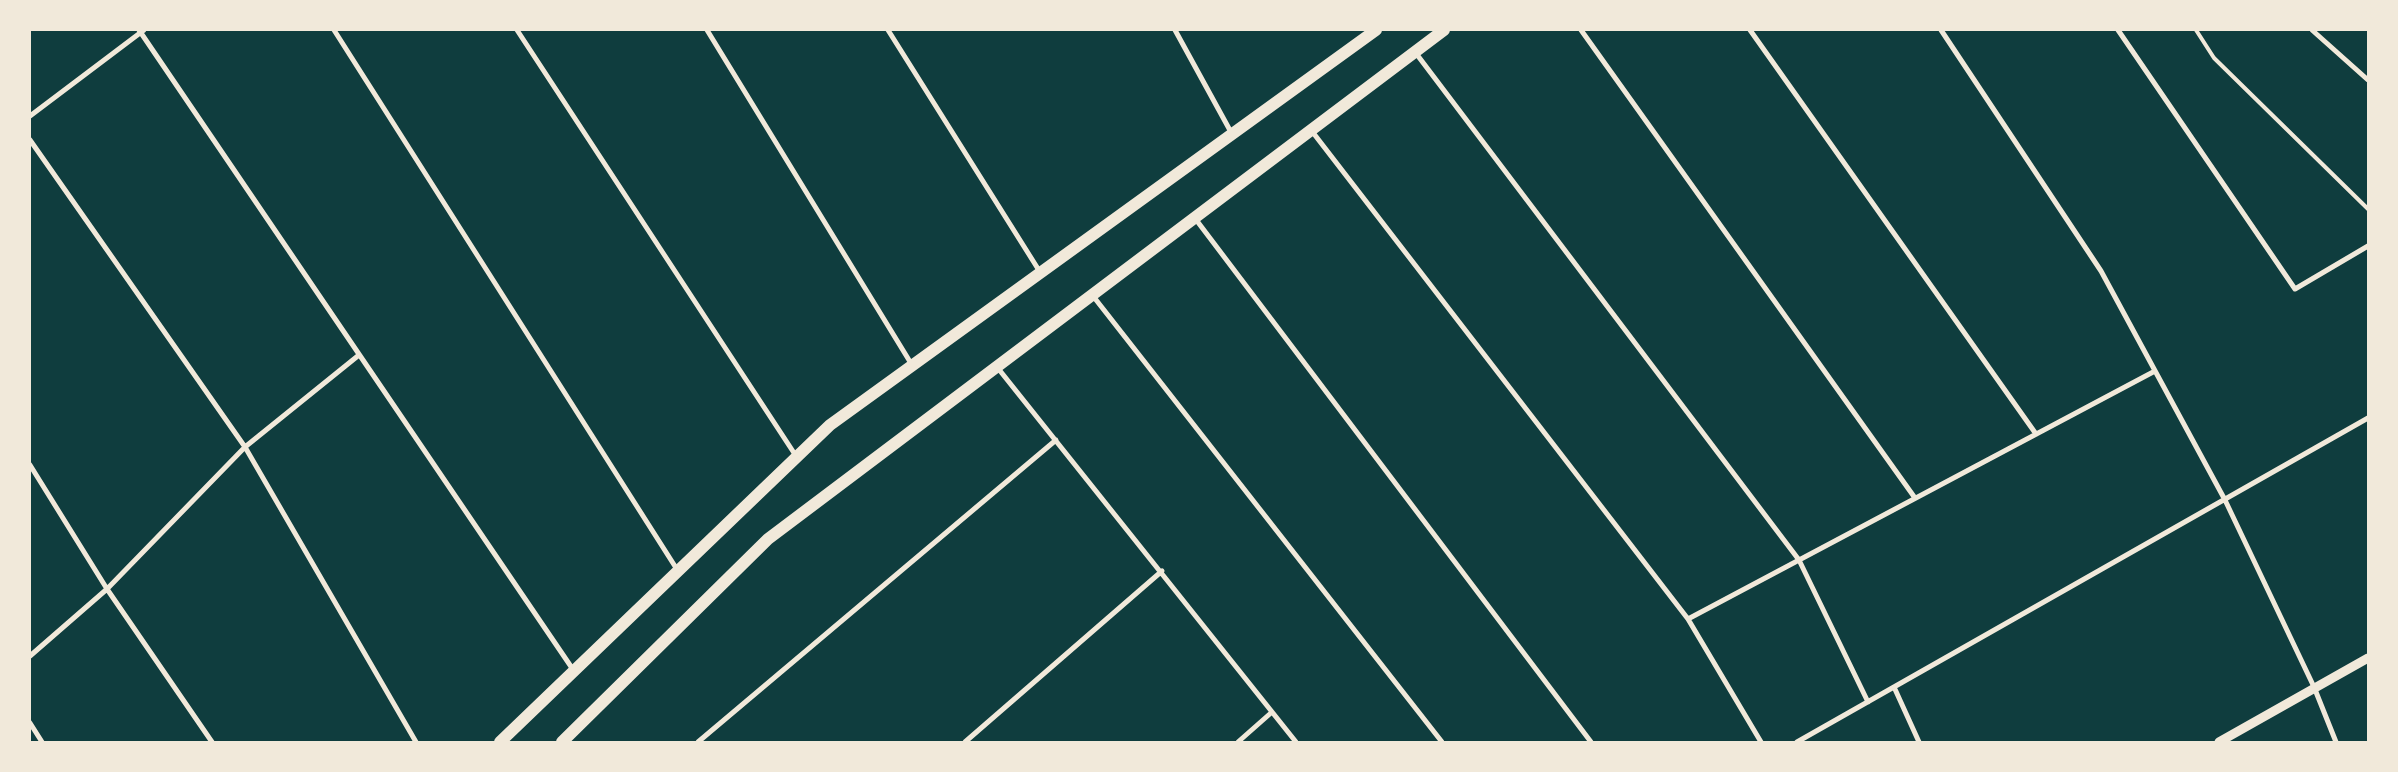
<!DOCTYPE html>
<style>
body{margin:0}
#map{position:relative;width:2398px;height:772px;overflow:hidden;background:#0f3d3e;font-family:"Golos Text",sans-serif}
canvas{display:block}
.frame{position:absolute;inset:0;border:31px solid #f1e9da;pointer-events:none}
</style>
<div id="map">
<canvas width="2398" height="772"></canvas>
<div class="frame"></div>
</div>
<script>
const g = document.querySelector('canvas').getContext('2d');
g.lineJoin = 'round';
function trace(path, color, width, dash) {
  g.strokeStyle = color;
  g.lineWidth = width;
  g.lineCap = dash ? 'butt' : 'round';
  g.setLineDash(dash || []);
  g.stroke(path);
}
const service = new Path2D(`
 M2196,30L2214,58L2368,209`);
const minor = new Path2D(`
 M139,30L574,671
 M334,30L678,571
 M517,30L796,456
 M707,30L912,365
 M888,30L1040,272
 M1175,30L1232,134
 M1581,30L1915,498
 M1750,30L2036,434
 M1941,30L2101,271L2225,500L2314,687L2336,742
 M2118,30L2295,289L2368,246
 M2312,30L2368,80
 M1415,52L1799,560L1868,702
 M30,116L144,30
 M1311,130L1688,619L1761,742
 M30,140L245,447L416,742
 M1194,217L1591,742
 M1093,296L1442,742
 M997,367L1296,742
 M30,465L107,589L212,742
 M1688,619L2155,371
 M30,656L107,589L245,447L359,355
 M1894,687L1919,742
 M30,723L42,742
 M698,742L1056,440
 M965,742L1162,571
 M1238,742L1272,712
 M1797,742L2368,418`);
const tertiary = new Path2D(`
 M2219,742L2368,658`);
const primary = new Path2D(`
 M500,742L830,425L1376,30
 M562,742L768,539L1444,30`);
trace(service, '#f1e9da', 4);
trace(minor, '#f1e9da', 5);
trace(tertiary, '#f1e9da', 9);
trace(primary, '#f1e9da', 12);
</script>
